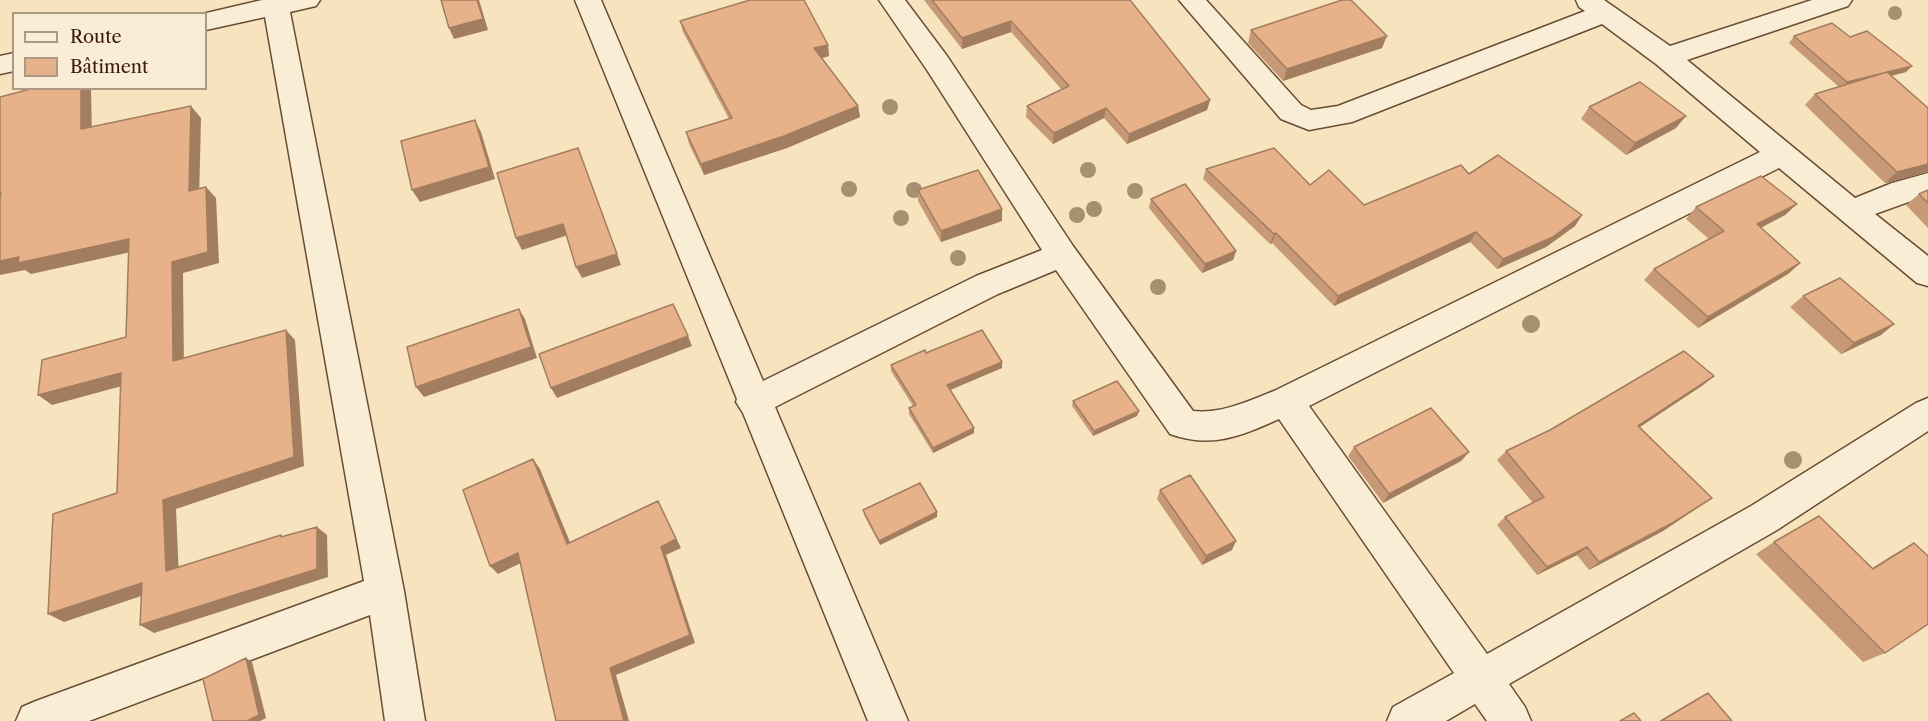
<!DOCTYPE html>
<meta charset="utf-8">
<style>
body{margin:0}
#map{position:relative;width:1928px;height:721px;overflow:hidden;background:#f7e4bf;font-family:"Libre Caslon Text",serif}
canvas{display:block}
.legend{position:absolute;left:12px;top:12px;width:195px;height:78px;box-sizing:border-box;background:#faedd5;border:2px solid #ad9883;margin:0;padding:8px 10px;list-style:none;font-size:18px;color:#3a1909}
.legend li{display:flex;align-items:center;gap:12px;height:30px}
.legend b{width:30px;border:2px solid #ad9883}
</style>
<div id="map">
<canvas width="1928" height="721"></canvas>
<ul class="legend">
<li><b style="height:8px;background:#faedd5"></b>Route</li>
<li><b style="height:16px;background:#e7b289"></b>Bâtiment</li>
</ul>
</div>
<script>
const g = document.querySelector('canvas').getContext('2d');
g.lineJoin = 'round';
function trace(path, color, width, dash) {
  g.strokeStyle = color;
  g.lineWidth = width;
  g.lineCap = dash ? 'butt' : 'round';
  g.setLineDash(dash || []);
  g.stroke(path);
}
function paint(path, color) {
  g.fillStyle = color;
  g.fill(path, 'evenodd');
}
const minor = new Path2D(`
 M262,0H320L316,6L290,12L404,591L425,721H385L370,615L89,721H16L22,707L36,701L364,581L265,17L206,30V14H202Z
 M575,0H601L763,381L976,276L1042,250L927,70L879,0H905L947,56L1073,246L1193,411C1222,414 1248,401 1274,391L1760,152L1656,64L1602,24L1352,122L1309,130L1281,119L1179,0H1206L1301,105L1311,110L1338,106L1585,11L1579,7L1576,0H1604L1670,46L1812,0H1852L1848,6L1687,60L1855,198L1892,183L1928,173V195L1875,214L1928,256V286L1917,283L1779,168L1309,406L1487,654L1751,506L1916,403L1928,398V431L1777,530L1509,684L1525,707L1531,721H1487L1475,704L1446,721H1387L1393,707L1454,673L1279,419C1241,436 1212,449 1170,434L1056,270L998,294L775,407L908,721H868L743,413L736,402L737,399Z
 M14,53V71L0,74V56Z`);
const trees = [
 [1895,13,7],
 [890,107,8],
 [1088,170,8],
 [849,189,8],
 [914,190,8],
 [1135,191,8],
 [1094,209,8],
 [1077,215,8],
 [901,218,8],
 [958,258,8],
 [1158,287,8],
 [1531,324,9],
 [1793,460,9]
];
const wall = new Path2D(`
 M924,0H1130L1210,100L1207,110L1127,144L1104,118L1053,144L1026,117L1027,106L1062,90L1011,32L962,49Z
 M680,21L828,45L829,56L822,58L858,106L860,117L787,148L704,175L689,144L686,132L729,119L683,32Z
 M1251,30L1382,48L1283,81L1248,43Z
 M1794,36L1850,37L1906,72L1891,76L1928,172L1885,183L1805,105L1815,94L1839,87L1789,43Z
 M1589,107L1676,128L1626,155L1581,119Z
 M1206,169L1310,185L1364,205L1469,174L1582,215L1575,226L1546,247L1497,269L1470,242L1334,306L1272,243L1270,244L1203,179Z
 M918,190L1002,221L941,242L918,201Z
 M1928,190V228L1906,205L1919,194Z
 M1151,199L1236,251L1233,260L1202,273L1149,208Z
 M1797,204L1785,215L1761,228L1800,263L1788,274L1698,328L1644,280L1654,269L1709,239L1686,219L1696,207Z
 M1803,296L1894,324L1881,335L1841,354L1790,307Z
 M926,353L1002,368L950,389L974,433L933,453L909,414V408L913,406L891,371V365Z
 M1714,376L1703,385L1640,427L1712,498L1663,531L1589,570L1577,555L1537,575L1497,525L1505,517L1533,503L1497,460L1506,451Z
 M1073,401L1139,411L1137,416L1093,436L1072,406Z
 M1354,447L1469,452L1461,461L1383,503L1348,456Z
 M1160,490L1232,550L1202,565L1157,499Z
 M863,510L937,512V517L880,545L864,515Z
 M1774,542L1872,568L1893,555L1914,543L1885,653L1863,662L1756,554Z
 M1708,693L1732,721H1659L1698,698Z`);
const shadedWall = new Path2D(`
 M477,0H479L488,30L454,39L449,28Z
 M1011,21V32L962,49V38Z
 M1387,36L1382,48L1283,81L1287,69Z
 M828,45L829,56L816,60L814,48Z
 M1912,66L1906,72L1841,88L1847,82Z
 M81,88H91L92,140L81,129Z
 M1210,100L1207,110L1127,144L1129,134Z
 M191,106L201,118L199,202L189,191Z
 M858,106L860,117L787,148L704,175L701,164Z
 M1106,108L1104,118L1053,144L1054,133Z
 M1686,116L1676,128L1626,155L1635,143Z
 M475,120L481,132L495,179L420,202L412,190Z
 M578,148L621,265L582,278L576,267Z
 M1928,164V172L1885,183L1897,172Z
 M206,187L216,198L219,263L183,273L184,372L173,361L172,262Z
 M1797,204L1785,215L1746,235L1757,224Z
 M1002,209V221L941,242V231Z
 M1582,215L1575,226L1546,247L1497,269L1503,259Z
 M563,224L568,235L522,250L516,238Z
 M1476,232L1470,242L1334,306L1338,296Z
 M1276,233L1272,243L1270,244L1274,234Z
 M129,239L140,250L31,274L25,270L0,275V261L19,257Z
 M1236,251L1233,260L1202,273L1205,264Z
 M1800,263L1788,274L1698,328L1708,317Z
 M519,309L525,319L537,358L424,397L416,387Z
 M1894,324L1881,335L1841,354L1854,343Z
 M286,330L295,340L304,466L176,509L179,579L166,571L163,500Z
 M688,336L692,346L557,398L551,388Z
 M1002,362V368L948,391L947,385Z
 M121,373L133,383L52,405L38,395Z
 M1714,376L1703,385L1628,435L1638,426Z
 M1139,411L1137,416L1093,436L1094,431Z
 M974,428V433L933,453V448Z
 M1469,452L1461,461L1383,503L1389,494Z
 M533,459L540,469L574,552L567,544Z
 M1712,498L1663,531L1589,570L1599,562Z
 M658,501L681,548L666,555L695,643L616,675L629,721H624L610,668L661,547Z
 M937,512V517L880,545L879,541Z
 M317,527L327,535L328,577L154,633L140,625Z
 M1236,541L1232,550L1202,565L1206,556Z
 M1587,547L1577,555L1537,575L1547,567Z
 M518,553L525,561L498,574L490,566Z
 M142,583L156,591L64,622L48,614Z
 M246,658L252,662L266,718L260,721H247Z`);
const building = new Path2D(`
 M441,0H477L483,19L449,28Z
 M750,0H804L828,45L814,48L858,106L784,136L701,164L686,132L732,118L680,21Z
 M932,0H1130L1210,100L1129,134L1106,108L1054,133L1027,106L1069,86L1011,21L962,38Z
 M1342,0H1351L1387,36L1287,69L1251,30Z
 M1832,23L1850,37L1867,31L1912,66L1847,82L1794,36Z
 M1887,72L1928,108V164L1897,172L1815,94Z
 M1640,82L1686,116L1635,143L1589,107Z
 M34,88H81V129L191,106L189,191L206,187L208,252L172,262L173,361L286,330L294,457L163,500L166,571L281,535V537L317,527V569L140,625L142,583L48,614L53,514L117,493L121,373L38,395L42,360L126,337L129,239L18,263L19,257L0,261V197L1,193H0V97Z
 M475,120L489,167L412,190L401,141Z
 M578,148L617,254L576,267L563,224L516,238L497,173Z
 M1274,148L1310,185L1329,170L1364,205L1461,165L1469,174L1498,155L1582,215L1553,237L1503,259L1476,232L1338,296L1276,233L1274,234L1206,169Z
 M978,170L1002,209L941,231L918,190Z
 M1761,176L1797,204L1757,224L1800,263L1708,317L1654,269L1724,231L1696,207Z
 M1185,184L1236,251L1205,264L1151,199Z
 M1928,190V203L1919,194Z
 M1840,278L1894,324L1854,343L1803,296Z
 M673,304L688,336L551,388L539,354Z
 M519,309L531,347L416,387L407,347Z
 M982,330L1002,362L947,385L974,428L933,448L909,408L916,405L891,365L925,350L926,353Z
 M1684,351L1714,376L1638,426L1712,498L1674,522L1599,562L1587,547L1547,567L1505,517L1544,497L1506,451L1550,430Z
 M1117,381L1139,411L1094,431L1073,401Z
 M1431,408L1469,452L1389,494L1354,447Z
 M533,459L567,544L658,501L676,539L661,547L690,635L610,668L624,721H556L518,553L490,566L463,490Z
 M1190,475L1236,541L1206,556L1160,490Z
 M920,483L937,512L879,541L863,510Z
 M1819,516L1873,569L1914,543L1928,556V624L1885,653L1774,542Z
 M246,658L259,715L247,721H213L203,679Z
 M1708,693L1732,721H1661Z
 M1634,713L1641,721H1620Z`);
trace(minor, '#694c36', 3);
paint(minor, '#faedd5');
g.fillStyle = '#a69070';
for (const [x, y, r] of trees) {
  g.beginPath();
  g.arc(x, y, r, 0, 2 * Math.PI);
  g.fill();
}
paint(wall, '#c79976');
paint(shadedWall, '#a27d60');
paint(building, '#e7b289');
trace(building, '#a27d60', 1.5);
</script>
